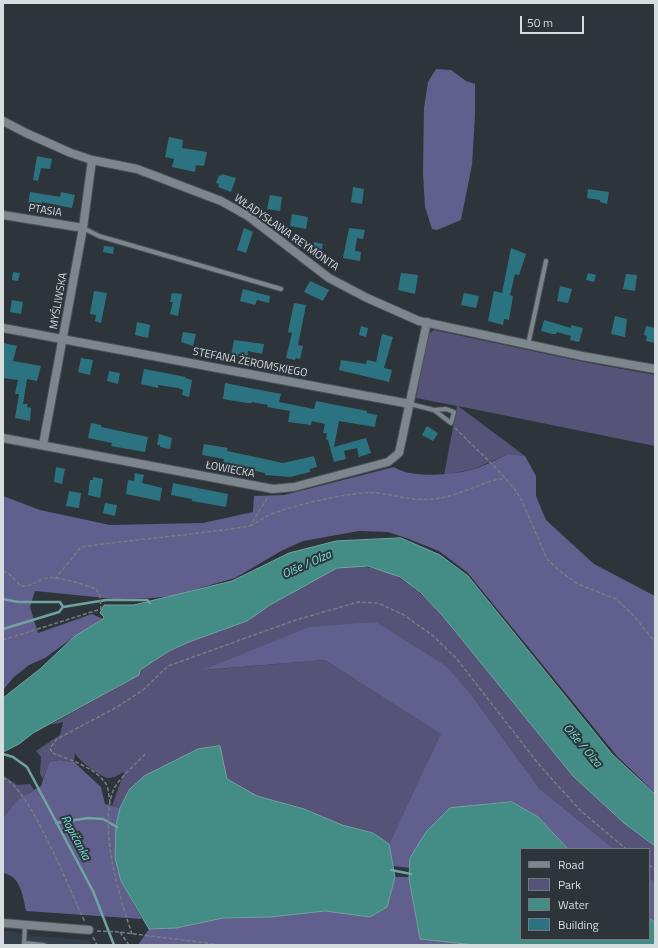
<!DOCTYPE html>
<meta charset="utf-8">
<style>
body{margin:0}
#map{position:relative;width:658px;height:948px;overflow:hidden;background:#2e353a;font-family:"Titillium Web",sans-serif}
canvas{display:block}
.frame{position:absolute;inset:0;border:4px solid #d7dcdf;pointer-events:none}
.legend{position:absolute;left:520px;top:848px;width:130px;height:92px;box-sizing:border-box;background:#2e353a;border:1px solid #72787c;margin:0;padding:5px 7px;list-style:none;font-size:12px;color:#d7dcdf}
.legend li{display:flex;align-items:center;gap:8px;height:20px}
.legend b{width:20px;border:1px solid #72787c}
.scale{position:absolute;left:520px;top:16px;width:64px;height:18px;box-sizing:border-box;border:2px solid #d7dcdf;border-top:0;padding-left:5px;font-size:12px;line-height:14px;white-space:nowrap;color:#d7dcdf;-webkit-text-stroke:3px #2e353a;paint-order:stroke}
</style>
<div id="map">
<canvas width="658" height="948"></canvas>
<div class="frame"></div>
<ul class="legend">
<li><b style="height:5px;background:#7d868c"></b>Road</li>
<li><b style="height:11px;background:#555378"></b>Park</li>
<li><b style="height:11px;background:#448c86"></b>Water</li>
<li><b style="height:11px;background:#2c7381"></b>Building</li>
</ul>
<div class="scale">50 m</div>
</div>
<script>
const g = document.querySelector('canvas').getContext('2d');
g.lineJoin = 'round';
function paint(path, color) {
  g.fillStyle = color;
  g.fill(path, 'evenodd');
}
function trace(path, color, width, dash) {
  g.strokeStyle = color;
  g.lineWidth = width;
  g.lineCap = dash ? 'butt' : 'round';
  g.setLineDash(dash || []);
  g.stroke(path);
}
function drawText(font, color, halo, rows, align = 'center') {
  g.font = font + ' "Titillium Web",sans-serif';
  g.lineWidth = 4;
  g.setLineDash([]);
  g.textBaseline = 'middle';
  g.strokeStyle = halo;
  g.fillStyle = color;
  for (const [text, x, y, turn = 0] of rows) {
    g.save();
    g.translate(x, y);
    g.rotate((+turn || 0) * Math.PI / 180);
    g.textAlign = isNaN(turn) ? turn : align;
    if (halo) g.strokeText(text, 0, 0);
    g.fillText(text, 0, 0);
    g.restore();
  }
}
const built = new Path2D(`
 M3,930L32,936L89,940L92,945H3Z`);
const green = new Path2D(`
 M434,330L584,362L655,375V446L458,406L525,456L508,454L474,469L444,475L457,406L416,398L428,334Z
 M353,566C395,567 414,586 442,615L573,776L624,823L655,846V882L649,877V849H614L539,788L473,697L376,622L205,670L325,660L442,734L389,844L373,833L342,825L304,809L256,796L227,779L198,749L129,790L120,808L112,806L124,772C120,774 114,778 109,778C101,778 78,760 75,753L74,762L59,760L49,762L43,779L40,774L41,757L36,751L60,735L63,722L50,725L139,675L140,670L169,651L189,642L247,621L270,605L337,568Z
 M3,775L17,785L30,784L34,790L17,800L3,818Z`);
const forest = new Path2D(`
 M436,69L451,70L466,81L475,84V115L472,165L461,220L437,230L432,229L425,207L423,173L424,108L428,82Z
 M508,454L525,456L536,476V496L546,520L594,564L655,596V793L617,756L467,572L439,551L409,539L388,532L359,531L303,541L281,551L235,578L172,596L152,598L115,599L35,591L30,607L38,633L92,614L103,619L75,636L45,658L29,665L14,677L3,690V496L40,510L110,525L203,523L253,512L254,496L284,495L394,467C411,479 454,475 474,469C485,466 497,459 508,454Z
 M376,622L446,666L473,697L539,788L614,849H568L538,818L511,802L487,804L411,858L410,868L393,866L389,844L441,734L325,660L203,670L309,627Z
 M59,760L74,762L101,787L105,804L120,808L116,825L121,881L142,919L26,911C23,897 21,876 3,873V818L17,800L41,786L49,762Z
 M395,877H409L420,939L475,945H138L149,929L176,928L223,918L270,917L325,911L370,917L387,907Z
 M649,877L655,882V923L649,918Z`);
const water = new Path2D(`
 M401,538L440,555L468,576L612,754L655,794V846L624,823L573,776L442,615L420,592L400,577L368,566L337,568L270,605L247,621L189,642L169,651L140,670L139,675L33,733L19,744L3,752V698L40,669L75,636L103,619L104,617L100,613L104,605H134L232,581L289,553L336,541Z
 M220,746L227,779L257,796L304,809L342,825L373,833L389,844L395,877L387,907L370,917L325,911L270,917L223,918L176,928L149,929L121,881L115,858L116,825L120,808L129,790L144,776L198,749Z
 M512,802L538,817L568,849H521V939H649V918L655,923V945H475L420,939L409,878L410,858L426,832L450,808Z`);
const stream = new Path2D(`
 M3,599L18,602H60L63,607
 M3,629L59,612L63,607L106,600H147L150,603
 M3,754L13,757L27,767L93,891L114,945
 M56,823L88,818L103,819L117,827
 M391,870L411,874`);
const building = new Path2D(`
 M169,137L183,140L182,148L207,152L204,166L196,165L195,172L172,167L174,159L165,157Z
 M37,156L52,159L50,169L41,168L38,181L33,180Z
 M222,174L236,178L231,192L218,187L219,184L216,183L219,175L221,176Z
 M353,187L364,189L362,204L351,202Z
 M588,189L609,192L607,204L600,202V200L587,198Z
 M30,192L60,197L61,192L75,195L72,208L42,202L41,207L28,205Z
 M270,195L282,197L280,211L267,209Z
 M292,214L308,217L306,229L290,226Z
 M244,228L253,232L246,253L237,250Z
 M349,228L365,230L363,239L357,238L355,251L361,252L360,261L343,258Z
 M314,242L323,244L321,252L313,250Z
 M104,246L114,247L113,254L103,252Z
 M511,248L526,254L519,275L515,274L510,295L513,296L509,320L504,319L503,325L488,321L494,291L502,293Z
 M13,272L20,273L18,281L12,280Z
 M401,273L418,275L415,294L398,290Z
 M588,273L596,275L594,282L586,280Z
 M626,274L637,275L635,291L623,289Z
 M310,281L329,290L323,301L304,292Z
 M560,286L572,289L568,303L557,301Z
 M243,289L270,296L269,303L257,300L255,305L240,301Z
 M94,291L107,293L101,323L95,321L96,315L90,314Z
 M172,293L182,294L178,316L170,314L173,302H170Z
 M464,293L479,296L476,308L461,305Z
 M12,300L23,302L21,314L10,312Z
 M294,303L306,305L298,345L303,346L300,359L296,358L295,360L286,358L292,333L288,332Z
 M615,316L627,319L625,337L611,334Z
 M544,320L571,328V325L583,328L579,342L570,340L571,336L557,332L556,334H552L541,331Z
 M137,322L150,325L148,338L135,335Z
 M361,326L368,328L366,337L359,335Z
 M646,326L655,328V343L646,341L647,336L644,335Z
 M183,332L196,334L193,346L181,342Z
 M382,334L393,337L384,368L392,370L389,382L339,370L341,360L366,364L367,360L376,362Z
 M234,340L264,344L262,354L248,351L247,358L231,355Z
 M3,343L17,346L13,361L41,366L37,381L27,379L23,404H28L27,407L31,408L30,421L15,418L19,394H15L18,380L3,378Z
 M81,358L93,360L90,375L78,372Z
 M144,369L186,377L185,378L192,380L189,397L182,395L183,390L178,388L158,385V388L141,384Z
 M109,371L120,373L118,384L107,381Z
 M225,383L281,394L279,402L314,409L316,401L367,411V413L377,415L375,427L339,421L334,447L366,438L371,453L359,457L357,448L344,451L346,459L334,462L328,440L326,439L327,433H323L325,424L312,421L311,425L288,422L290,411L267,407L268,405L252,402V403H247L223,399Z
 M91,423L101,425V427L148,437L145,452L111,446L112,443L88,438Z
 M427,426L438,433L433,441L422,435Z
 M159,434L172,438L170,449L160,447V445H157Z
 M204,444L228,448L227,451L283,463L314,456L317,467L310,469V472L290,477L265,475V473L251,470V472L232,467L228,472L226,469L222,468L224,459L202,455Z
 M56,467L65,469L62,484L54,482Z
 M135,473L144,475L142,483L162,488L160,501L126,494L128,480L134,481Z
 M93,477L103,479L100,498L88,495L90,480H93Z
 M173,483L228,494L226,507L192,501V499L171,495Z
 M69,491L81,493L79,508L66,506Z
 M105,503L117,505L115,516L103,513Z`);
const path = new Path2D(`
 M455,428L493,465L514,488L522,501L547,559L561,572L578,584L616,599L633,615L655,642
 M250,526C259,521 269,514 280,511C300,504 358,490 378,493C400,496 409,501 433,499C458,497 480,482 505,478
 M3,571L9,574L21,586C33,587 37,580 47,578C60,576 84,585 96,589L100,596L101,609L3,640
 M55,579L81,547C138,539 194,535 250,526L268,497
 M3,778C30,787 70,892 85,922
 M110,803C109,798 109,789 106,784C96,768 69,759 52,753L50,748L57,739L117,707L143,690L168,666L296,620L358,602L378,603L404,615L432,635L456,658L541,767L581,811L626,849
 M649,865L655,869
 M97,931L120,932L221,945
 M120,932L129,945
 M132,934C119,896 99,829 113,791C117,780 137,763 145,754
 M93,937L97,945`);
const lane = new Path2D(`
 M83,228L99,236L281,289
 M528,345L546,261
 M410,404L434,410L451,423L454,412L446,409L434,410
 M24,943L44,945
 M24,945L25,925`);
const street = new Path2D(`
 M3,121L26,133L71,153L92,160L137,169L221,201L248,216L329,278L365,297L419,321L582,356L655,369
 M3,215L83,228
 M3,328L410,404
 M3,438L273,489L294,487L388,462L399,453L427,322
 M43,445L83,228L92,160
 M3,923L89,930`);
const streetNames = [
 ["PTASIA",45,211,9],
 ["WŁADYSŁAWA REYMONTA",286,233,35],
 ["MYŚLIWSKA",59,301,-80],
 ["STEFANA ŻEROMSKIEGO",250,363,11],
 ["ŁOWIECKA",230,470,11]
];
const waterNames = [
 ["Olše / Olza",307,565,-24],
 ["Olše / Olza",582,746,50],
 ["Ropičanka",75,838,62]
];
paint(built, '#313f48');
paint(green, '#555378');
paint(forest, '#615f8d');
paint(water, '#448c86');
trace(water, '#70a4a1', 1);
trace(stream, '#70a4a1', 2.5);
paint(building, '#2c7381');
trace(lane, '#4c5257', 6);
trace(street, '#4c5257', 10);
trace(path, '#767c80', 1.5, [4, 2]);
trace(lane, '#7d868c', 4);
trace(street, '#7d868c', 8);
drawText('11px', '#d7dcdf', '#2e353a', streetNames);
drawText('italic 12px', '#78e6dd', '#2e353a', waterNames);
</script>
